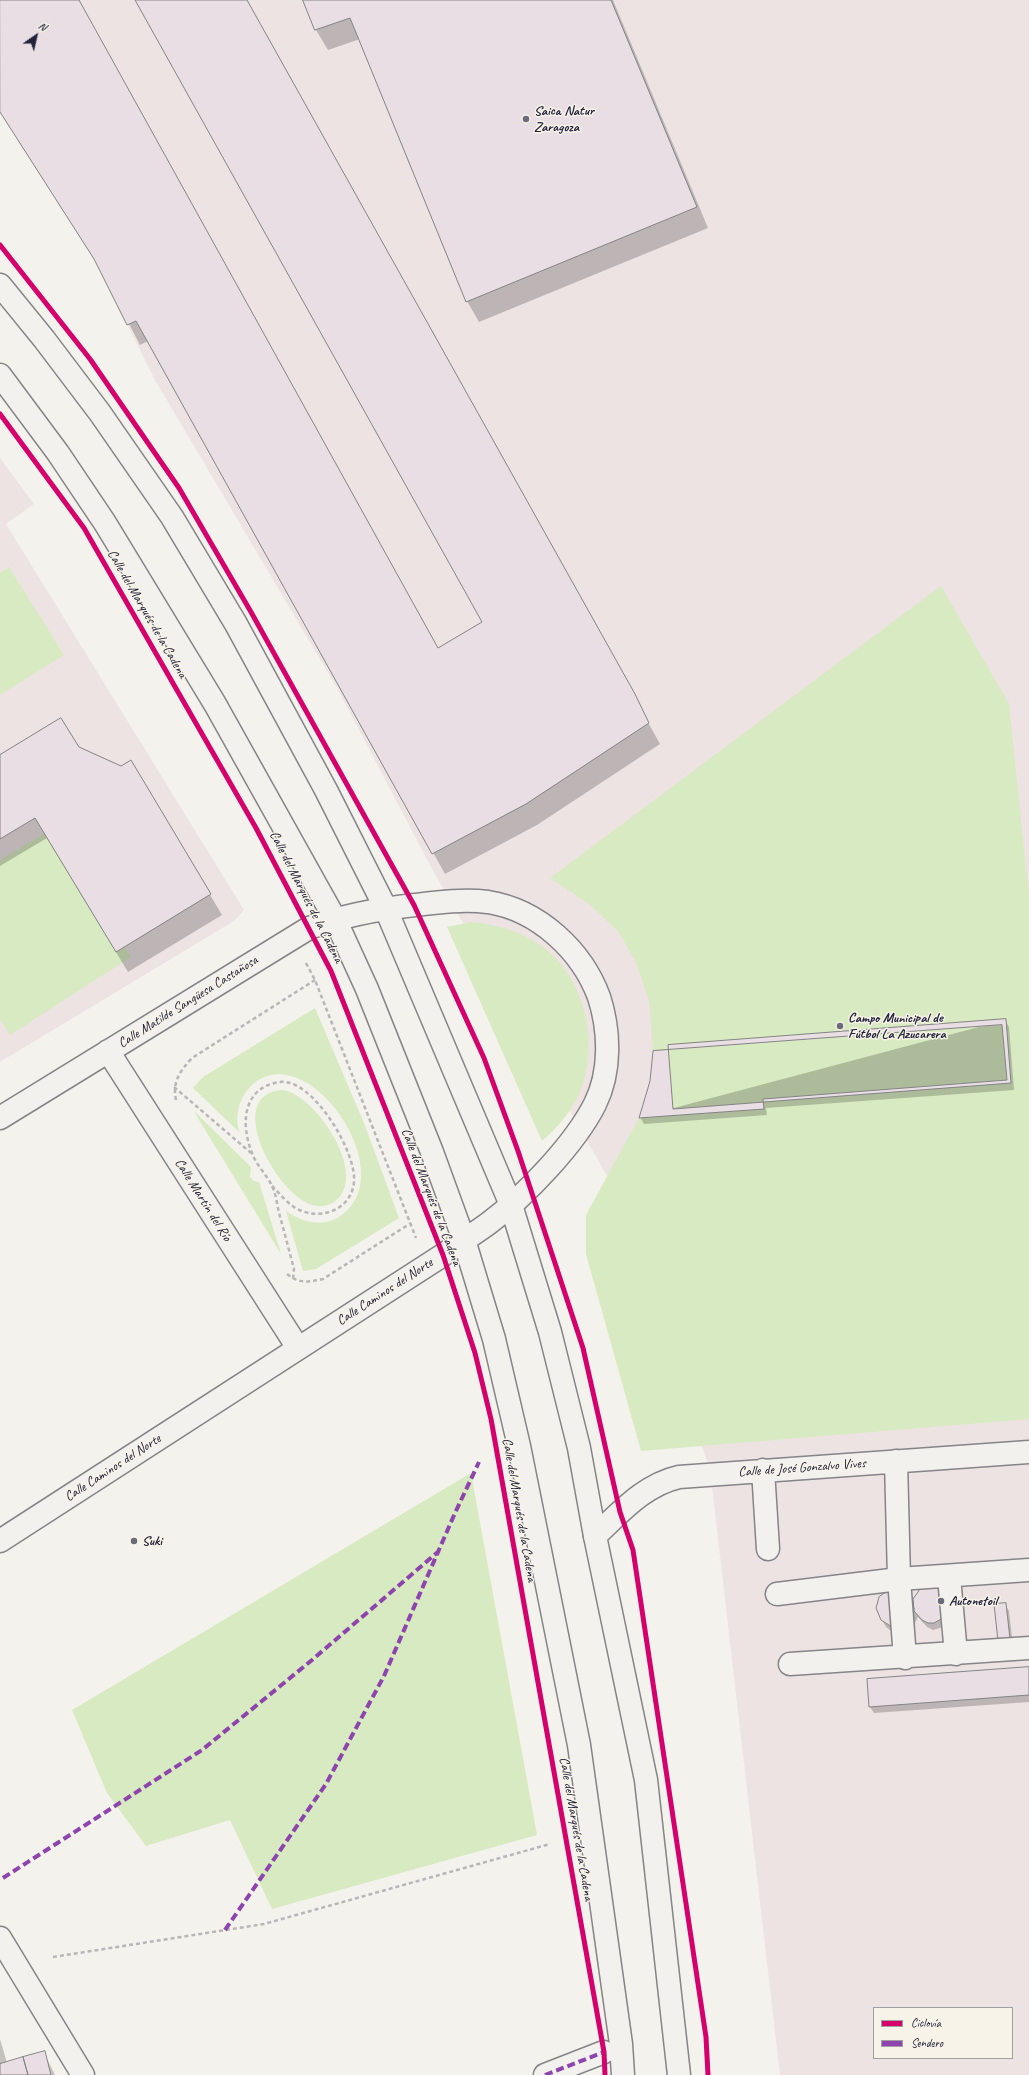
<!DOCTYPE html>
<meta charset="utf-8">
<style>
body{margin:0}
#map{position:relative;width:1029px;height:2075px;overflow:hidden;background:#f4f2ec;font-family:Caveat,sans-serif}
canvas{display:block}
.legend{position:absolute;left:873px;top:2007px;width:140px;height:52px;box-sizing:border-box;background:#f7f3e8;border:1px solid #a29fa3;margin:0;padding:5px 7px;list-style:none;font-size:12px;color:#22223b}
.legend li{display:flex;align-items:center;gap:8px;height:20px}
.legend b{width:20px;border:1px solid #a29fa3}
.north{position:absolute;left:16px;top:16px;width:40px;height:40px;-webkit-text-stroke:3px #f7f3e8;paint-order:stroke;rotate:34deg;font-size:11px;font-weight:700;line-height:16px;text-align:center;color:#22223b}
.north::after{content:'';display:block;margin:auto;width:14px;height:18px;background:#22223b;clip-path:polygon(50% 0,100% 100%,50% 72%,0 100%)}
</style>
<div id="map">
<canvas width="1029" height="2075"></canvas>
<ul class="legend">
<li><b style="height:5px;background:#d6006c"></b>Ciclovía</li>
<li><b style="height:5px;background:#8e44ad"></b>Sendero</li>
</ul>
<div class="north">N</div>
</div>
<script>
const g = document.querySelector('canvas').getContext('2d');
g.lineJoin = 'round';
function paint(path, color) {
  g.fillStyle = color;
  g.fill(path, 'evenodd');
}
function trace(path, color, width, dash) {
  g.strokeStyle = color;
  g.lineWidth = width;
  g.lineCap = dash ? 'butt' : 'round';
  g.setLineDash(dash || []);
  g.stroke(path);
}
function drawText(font, color, halo, rows, align = 'center') {
  g.font = font + ' Caveat,sans-serif';
  g.lineWidth = 3;
  g.setLineDash([]);
  g.textBaseline = 'middle';
  g.strokeStyle = halo;
  g.fillStyle = color;
  for (const [text, x, y, turn = 0] of rows) {
    g.save();
    g.translate(x, y);
    g.rotate((+turn || 0) * Math.PI / 180);
    g.textAlign = isNaN(turn) ? turn : align;
    if (halo) g.strokeText(text, 0, 0);
    g.fillText(text, 0, 0);
    g.restore();
  }
}
const built = new Path2D(`
 M0,0H1029V2075H780L710,1469L607,1176L431,867L337,688L155,380L94,259ZM874,2008H1012V2058H874Z
 M0,458L34,504L6,524L244,910L234,921L0,1062Z`);
const green = new Path2D(`
 M9,567L64,655L0,695V573Z
 M941,586L1009,704L1029,897V1419L641,1451L586,1254V1215L639,1118L650,1081L653,1051L649,1001L636,962L618,931L589,904L550,878Z
 M52,829L131,957L10,1035L0,1019V860Z
 M471,922C496,924 519,931 540,945C580,972 597,1030 585,1076C579,1102 562,1124 542,1141L447,927Z
 M315,1008L364,1123L399,1218L316,1269L303,1271L286,1211C303,1223 324,1228 342,1215C403,1171 304,1032 250,1087C238,1100 235,1116 239,1132L193,1088L203,1077Z
 M283,1090C316,1095 371,1177 334,1202C329,1205 323,1207 317,1206C279,1202 220,1093 283,1090Z
 M193,1110L251,1167L250,1177L254,1181L259,1182L281,1254Z
 M471,1473L537,1835L272,1909L230,1820L146,1846L107,1793L72,1710Z`);
const shadow = new Path2D(`
 M0,0H78L438,649L484,622L136,0H246L660,744L537,825L445,874L148,341L140,345L100,268L0,112Z
 M304,0H613L708,228L479,322L467,301L360,39L328,50L316,30Z
 M78,747L121,767L131,761L222,915L128,972L47,838L0,866V756Z
 M1005,1020L1009,1027L1014,1090L766,1108L767,1115L644,1124L640,1117Z
 M937,1587L944,1627L933,1630L927,1627L918,1617L913,1627L903,1633L891,1631L886,1627L882,1620L880,1597L884,1593L895,1590H901L913,1601L920,1590Z
 M1005,1604L1009,1611L1013,1646L1003,1647Z
 M1029,1668V1702L874,1713L870,1707Z
 M0,2039L7,2063L44,2053L55,2075H0Z`);
const building = new Path2D(`
 M0,0H79L438,648L482,622L135,0H247L635,694L649,723L526,804L432,854L136,321L127,325L94,259L0,112Z
 M303,0H611L697,207L466,302L350,18L315,30Z
 M61,718L79,747L121,766L131,760L211,894L116,952L35,818L0,839V755Z
 M1006,1019L1011,1083L673,1109L668,1045Z
 M1002,1025L1007,1080L763,1099L764,1109L639,1118L650,1081L653,1051Z
 M925,1586H937L947,1593L945,1617L934,1623H928L922,1620L914,1611L913,1599L920,1589Z
 M889,1590L907,1592L912,1597L914,1609L913,1615L892,1627L881,1620L876,1608L879,1597Z
 M1006,1603L1010,1639L998,1641L994,1604Z
 M1029,1667V1695L869,1707L867,1679Z
 M45,2051L51,2075H28L23,2057Z
 M23,2057L28,2075H0V2064Z`);
const path = new Path2D(`
 M306,963L315,980L416,1238
 M174,1087L251,1153
 M176,1100C172,1082 180,1071 192,1058L315,980
 M272,1186C281,1195 290,1207 302,1211C325,1220 352,1207 354,1182C357,1153 313,1078 280,1082C243,1087 240,1123 252,1153C256,1165 267,1175 272,1186C276,1194 277,1204 279,1213C284,1231 289,1250 294,1269L293,1279
 M287,1274C299,1284 309,1282 323,1279L411,1223
 M53,1957L264,1924L550,1844`);
const minor = new Path2D(`
 M108,1051L298,1348
 M0,1118L309,928C345,915 377,909 415,905C440,902 464,899 488,902C539,910 582,951 599,997C610,1031 611,1072 595,1104C575,1144 525,1196 489,1223C474,1234 458,1244 443,1255L0,1541
 M896,1461L899,1579L905,1658
 M763,1470L768,1549
 M595,1536C621,1512 644,1485 679,1477L1029,1452
 M949,1577L956,1654
 M777,1594L899,1579L1029,1570
 M790,1664L1029,1648
 M0,1938L83,2075
 M545,2075L604,2052`);
const major = new Path2D(`
 M0,285L44,339L100,413L172,517L236,624L326,790L385,907L511,1205L550,1332L579,1448L595,1536L646,1780L679,2075
 M0,375L58,453L105,523L215,704L335,919L367,989L432,1152L464,1240L494,1339L519,1446L579,1745L621,2044L623,2075`);
const quiet = new Path2D(`
 M3,1878L202,1750L312,1660L439,1551
 M225,1930L326,1784L384,1676L455,1513L479,1462
 M545,2075L604,2052`);
const cycleway = new Path2D(`
 M0,245L90,359L179,488L251,612L414,905L484,1058L518,1151L583,1348L620,1512L633,1550L706,2037L708,2075
 M0,414L84,528L256,828L331,971L443,1255L475,1353L491,1419L604,2052L605,2075`);
const markers = [
 [526,119,4,"#6c6b79"],
 [840,1026,4,"#6c6b79"],
 [134,1541,4,"#6c6b79"],
 [941,1601,4,"#6c6b79"]
];
const poiNames = [
 ["Saica Natur",534,111],
 ["Zaragoza",534,127],
 ["Campo Municipal de",848,1018],
 ["Fútbol La Azucarera",848,1034],
 ["Suki",142,1541],
 ["Autonetoil",949,1601]
];
const streetNames = [
 ["Calle del Marqués de la Cadena",147,614,60],
 ["Calle del Marqués de la Cadena",306,897,63],
 ["Calle Matilde Sangüesa Castañosa",188,1002,-32],
 ["Calle del Marqués de la Cadena",431,1197,69],
 ["Calle Martín del Río",203,1200,58],
 ["Calle Caminos del Norte",385,1292,-33],
 ["Calle Caminos del Norte",113,1468,-33],
 ["Calle de José Gonzalvo Vives",802,1468,-4],
 ["Calle del Marqués de la Cadena",519,1510,80],
 ["Calle del Marqués de la Cadena",576,1829,80]
];
paint(built, '#ede3e3');
paint(green, '#d8eac1');
paint(shadow, '#0003');
paint(building, '#e8dee3');
trace(building, '#858486', 1);
trace(minor, '#858486', 25);
trace(major, '#858486', 25);
trace(path, '#b8b6b6', 2.5, [4, 3]);
trace(minor, '#f2f1ed', 22);
trace(major, '#f2f1ed', 22);
trace(quiet, '#8e44ad', 4, [8, 4]);
trace(cycleway, '#d6006c', 5);
for (const [x, y, r, color] of markers) {
  const dot = new Path2D();
  dot.arc(x, y, r, 0, 2 * Math.PI);
  g.fillStyle = color;
  g.fill(dot);
  trace(dot, '#f7f3e8', 1.5);
}
drawText('bold 14px', '#22223b', '#f7f3e8', poiNames, 'left');
drawText('14px', '#22223b', '#f7f3e8', streetNames);
</script>
